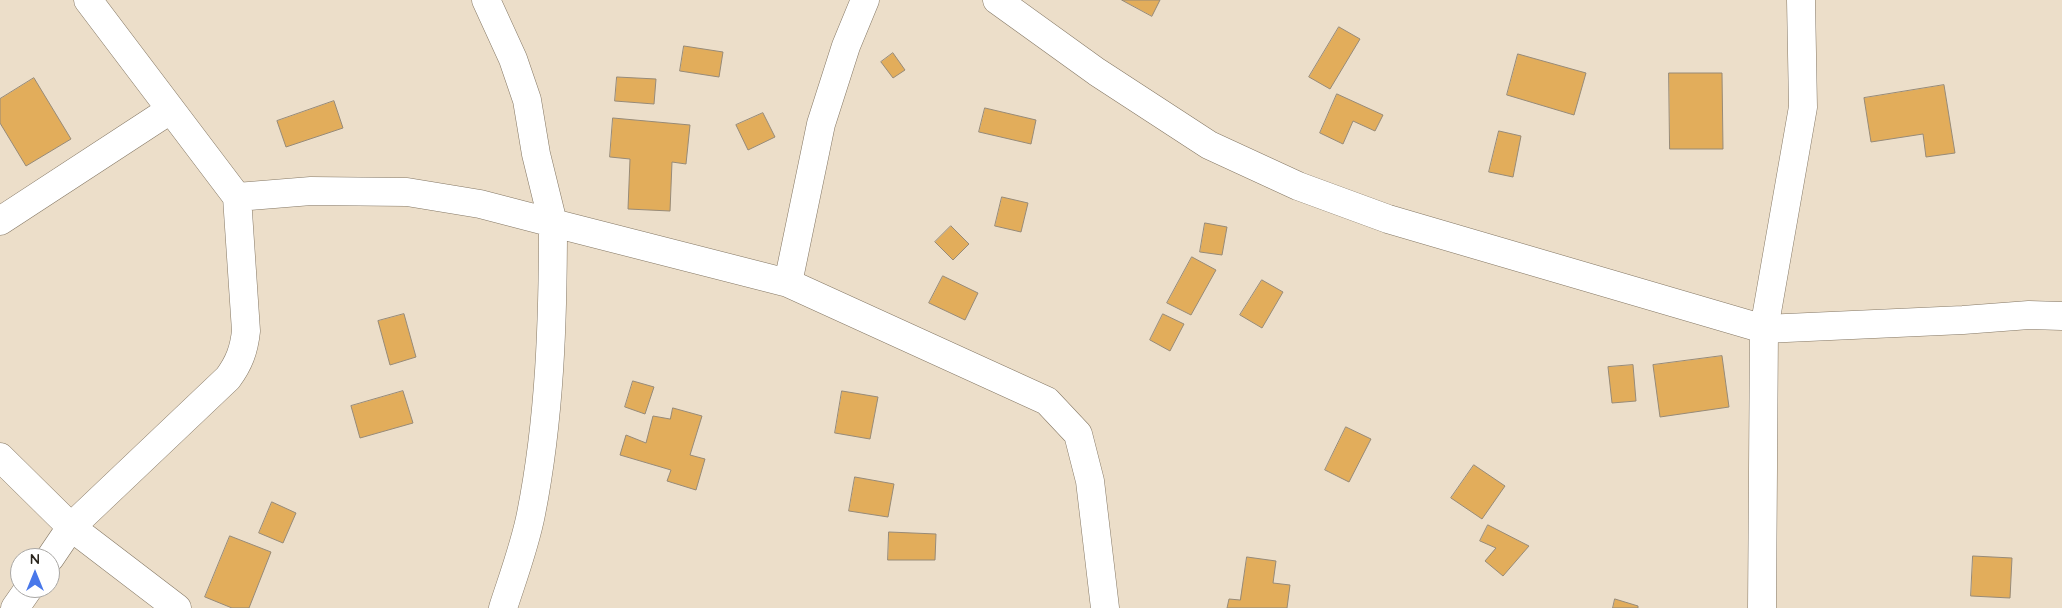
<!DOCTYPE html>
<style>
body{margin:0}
#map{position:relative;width:2062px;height:608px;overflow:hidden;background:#ecdec9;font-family:Quicksand,sans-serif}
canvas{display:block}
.north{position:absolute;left:10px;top:548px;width:50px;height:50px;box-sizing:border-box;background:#fff;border:1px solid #a9a7a4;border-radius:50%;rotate:0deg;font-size:14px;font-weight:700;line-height:20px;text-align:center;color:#29241c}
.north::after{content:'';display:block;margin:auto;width:18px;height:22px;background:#4978ea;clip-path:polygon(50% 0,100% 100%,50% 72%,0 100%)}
</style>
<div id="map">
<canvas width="2062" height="608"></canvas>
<div class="north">N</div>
</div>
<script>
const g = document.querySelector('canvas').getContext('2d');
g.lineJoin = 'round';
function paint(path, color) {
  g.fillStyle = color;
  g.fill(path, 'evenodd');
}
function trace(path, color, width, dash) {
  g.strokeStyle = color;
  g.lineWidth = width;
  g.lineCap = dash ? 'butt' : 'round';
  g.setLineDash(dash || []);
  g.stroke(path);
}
const building = new Path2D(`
 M1122,0H1160L1152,16Z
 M1339,27L1360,39L1330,89L1309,77Z
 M684,46L723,52L719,77L680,71Z
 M893,53L905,70L893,78L881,62Z
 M1518,54L1586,73L1574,115L1507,95Z
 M1669,73H1722L1723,149H1670Z
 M617,77L656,79L654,104L615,101Z
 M34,78L71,139L26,166L0,123V99Z
 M1944,85L1955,153L1926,157L1923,134L1871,142L1864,98Z
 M1337,94L1383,115L1375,131L1353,121L1343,144L1320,133Z
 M334,101L343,128L286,147L277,121Z
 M985,108L1036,120L1031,144L979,132Z
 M763,113L775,137L748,150L736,125Z
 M613,118L690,125L686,164L672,162L670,211L628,209L630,159L610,157Z
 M1499,131L1521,136L1513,177L1489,172Z
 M1002,197L1028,203L1021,232L995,226Z
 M1205,223L1227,227L1222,255L1200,252Z
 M951,226L969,244L953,260L935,242Z
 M1192,257L1216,270L1191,315L1167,303Z
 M943,276L978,293L965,320L929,303Z
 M1262,280L1283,292L1262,328L1240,315Z
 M404,314L416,357L390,365L378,321Z
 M1163,314L1184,324L1170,351L1150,340Z
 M1722,356L1729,407L1660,417L1653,365Z
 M1633,365L1636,401L1612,403L1608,367Z
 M633,381L654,387L645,414L625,407Z
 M403,391L413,423L360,438L351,406Z
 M842,391L878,397L870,439L835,433Z
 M673,408L702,416L690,455L705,459L696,490L667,481L671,470L620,455L626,435L646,443L653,416L670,419Z
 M1346,427L1371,439L1349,482L1325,470Z
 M1474,465L1505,486L1482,519L1451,498Z
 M855,477L894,484L888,517L849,511Z
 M272,502L296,513L283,543L259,533Z
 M1488,525L1529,546L1503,576L1485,561L1496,548L1480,541Z
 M889,532L936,534L935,560H888Z
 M230,536L271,552L249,608H232L205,597Z
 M1973,556L2012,558L2010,598L1971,596Z
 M1247,557L1276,561L1273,583L1290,585L1287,608H1227L1229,599L1240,600Z
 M1615,599L1638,606V608H1613Z`);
const minor = new Path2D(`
 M88,0L237,197L311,191L407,192L480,204L553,223C553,321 550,418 531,514C525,545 513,577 503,608
 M486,0L513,59L527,100L536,154L553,223L788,283L1047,401L1078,434L1090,481L1105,608
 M997,0L1097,72L1209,145L1298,186L1388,219L1764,329L1963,320L2029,315L2062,316
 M0,221L170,110
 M788,283L821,124L846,46L865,0
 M0,457L71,527L177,608
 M50,558L71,527L228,378C239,363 244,350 246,331L237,197
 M15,608L29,588`);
const tertiary = new Path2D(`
 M1762,608L1764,329L1803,107L1801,0`);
paint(building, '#e2ad5b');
trace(building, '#978a77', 1);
trace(minor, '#847764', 29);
trace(tertiary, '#847764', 29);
trace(minor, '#fff', 28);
trace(tertiary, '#fff', 28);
</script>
